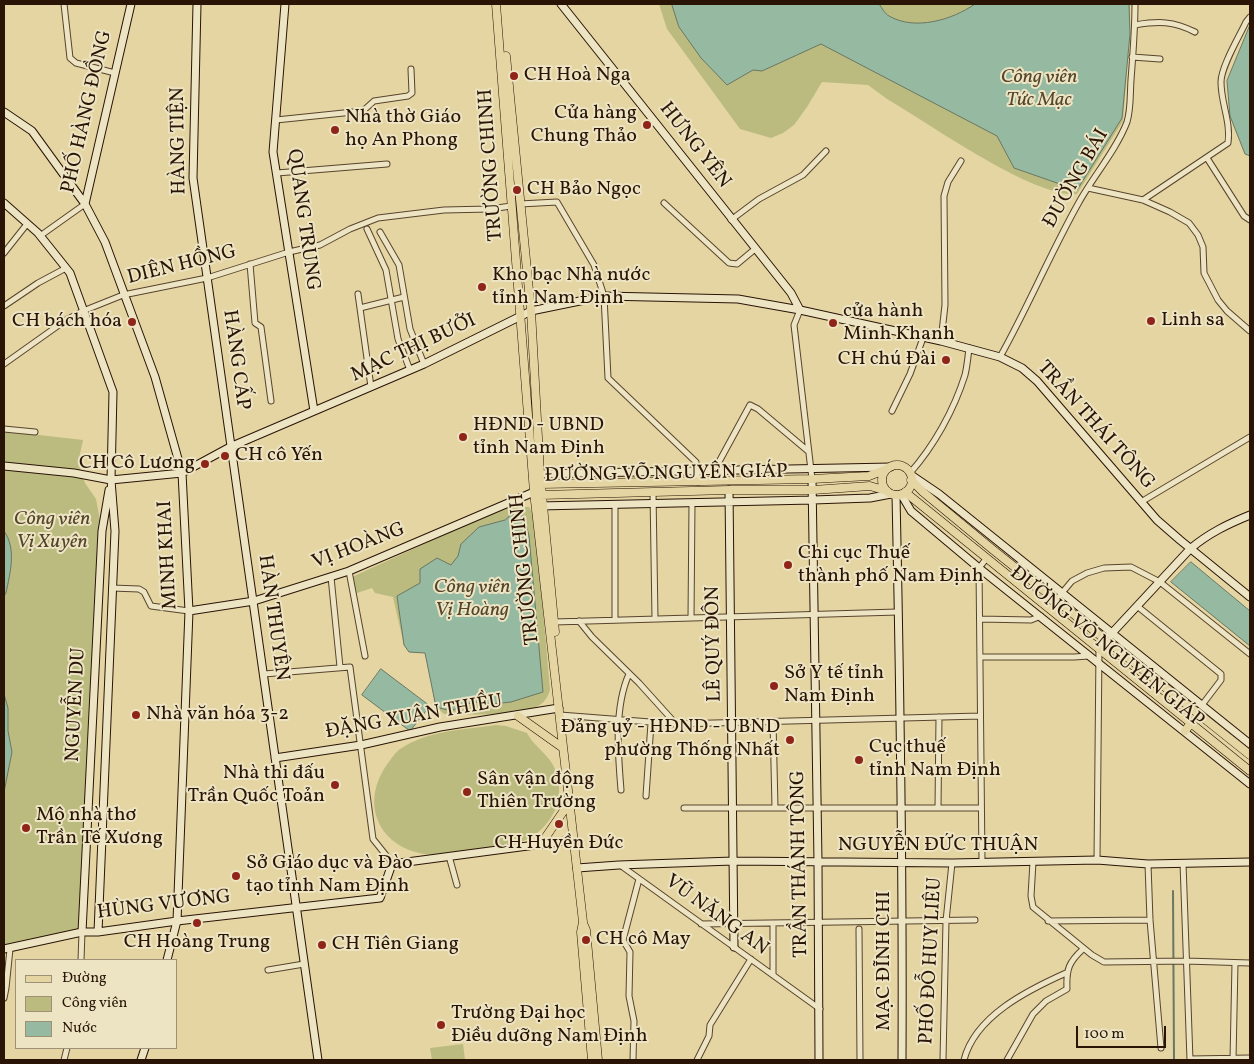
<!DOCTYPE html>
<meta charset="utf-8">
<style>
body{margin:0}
#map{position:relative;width:1254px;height:1064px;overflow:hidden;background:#e4d5a2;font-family:Vollkorn,serif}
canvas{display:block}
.frame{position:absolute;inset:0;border:5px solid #291406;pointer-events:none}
.legend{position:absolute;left:15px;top:959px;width:162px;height:90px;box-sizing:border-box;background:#ede4c3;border:1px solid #9f9177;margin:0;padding:6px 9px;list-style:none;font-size:15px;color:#291406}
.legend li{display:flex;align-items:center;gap:10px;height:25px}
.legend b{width:25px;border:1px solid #9f9177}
.scale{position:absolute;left:1076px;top:1026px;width:90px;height:22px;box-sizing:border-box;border:2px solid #291406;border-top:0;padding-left:6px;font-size:15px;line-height:18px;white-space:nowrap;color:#291406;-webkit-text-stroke:4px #ede4c3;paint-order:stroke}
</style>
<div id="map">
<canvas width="1254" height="1064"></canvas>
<div class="frame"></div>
<ul class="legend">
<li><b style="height:6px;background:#e4d5a2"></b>Đường</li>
<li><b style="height:14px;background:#bbbb80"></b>Công viên</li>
<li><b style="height:14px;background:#96b9a1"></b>Nước</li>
</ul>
<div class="scale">100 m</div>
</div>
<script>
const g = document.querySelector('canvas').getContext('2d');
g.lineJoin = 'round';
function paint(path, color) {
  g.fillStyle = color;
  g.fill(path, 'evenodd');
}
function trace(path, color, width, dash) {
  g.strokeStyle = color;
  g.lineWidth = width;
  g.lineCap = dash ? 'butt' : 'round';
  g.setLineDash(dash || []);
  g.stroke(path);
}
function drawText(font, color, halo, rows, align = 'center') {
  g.font = font + ' Vollkorn,serif';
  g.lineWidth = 4;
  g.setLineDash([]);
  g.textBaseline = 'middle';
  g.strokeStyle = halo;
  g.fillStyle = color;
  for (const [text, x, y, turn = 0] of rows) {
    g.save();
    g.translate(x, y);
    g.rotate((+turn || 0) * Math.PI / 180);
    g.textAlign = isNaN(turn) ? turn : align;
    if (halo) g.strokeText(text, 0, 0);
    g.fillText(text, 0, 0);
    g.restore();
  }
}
const green = new Path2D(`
 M659,4H1130V34L1123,121L1077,194C1035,199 927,122 887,99L868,85L822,82L807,107L794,125L783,133L771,138L740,129L667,29Z
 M4,431L83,440L78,463L85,483L96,499L102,531L82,932L4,949Z
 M513,506L529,507L535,518L550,690C549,693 547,698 545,700C532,719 466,714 444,714L436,707L425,653L409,652L404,645L393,597L375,593L372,588L354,594L352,577L474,521Z
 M496,725L506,726L527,733C534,747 549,754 555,769C567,798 552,829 523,841C502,851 460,852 436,855C383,854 356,807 388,763C392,758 394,754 400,749C428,730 463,730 496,725Z
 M463,1044L465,1060H432L430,1048Z`);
const water = new Path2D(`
 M672,4H879C882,8 885,14 889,16C915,31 952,20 975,4H1129L1130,34L1122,118L1077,190L1014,168L997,136L821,44L762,71L753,70L727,85L701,58L679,27Z
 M1250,25V156L1245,154L1230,116L1227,81Z
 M511,515L524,516L529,536L543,692L511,702L492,704L477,702L466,704L451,711L436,707L425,653L409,652L404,645L397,596L420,583V569L437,558L451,565L458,556L461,544L479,527L505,520Z
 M4,531C17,549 10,573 6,593L4,596Z
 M1191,562L1250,611V646L1171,582Z
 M381,669L430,706L410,731L362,695Z
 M4,694L8,708V731L12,752L4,792Z`);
const stream = new Path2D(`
 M1173,891L1174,1060`);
const street = new Path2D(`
 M64,4L70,58L76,63L115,73
 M1135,25C1159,21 1173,21 1195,32
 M1132,57L1160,59
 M276,120L363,111L374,101L408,96L412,93L411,69
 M1207,158L1244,216L1250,220
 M277,173L387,164
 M1088,188L1143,200L1170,212L1189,223L1198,235L1203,247L1204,273L1218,300L1227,311L1250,331
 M1143,200L1228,143C1231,121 1221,104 1221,82C1221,67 1239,37 1246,22L1250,17
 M664,203L729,263L737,264L755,249
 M520,204L557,202L594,265L604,296L608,378L696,462L698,482
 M731,220L759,199L803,175L826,151
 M367,229L386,270L398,339L410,370
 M380,232L399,265L410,329L424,364
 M40,236L85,204
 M4,253L27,224
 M250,264L255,323L261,327L271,401
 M358,294L371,387
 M4,306L38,283L66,268
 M360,308L404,297
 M800,310L794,325L812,479
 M941,341L945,305L944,196L948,182L961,161
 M1000,357C1028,307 1050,254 1078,204C1092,178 1117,149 1127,122C1131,109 1130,94 1131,80C1133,54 1135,29 1135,4
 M4,364L66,320L83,311L123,295L207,278L289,252L320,245L350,229L378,218L444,210L490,209L511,206
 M892,411L910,374L923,338
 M4,429L35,432
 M714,471L750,405L758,409L808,451
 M910,473C934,446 954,410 965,375C967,367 968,357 969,348
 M653,492L655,619
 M1141,502L1250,437
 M349,571L365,656
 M331,577L340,667
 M112,588L139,589L144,592L151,606L189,611
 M1056,600L1072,581L1087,573L1104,568L1131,567L1160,582L1250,654
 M1137,606L1221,674V680L1202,705
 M691,618L692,503
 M980,619L1031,620L1041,616
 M615,620V504
 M579,621L592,637L639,683L676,724
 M554,622L898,612
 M980,657H1074L1089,656
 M264,674L350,667L373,839L393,864
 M560,715L676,724L980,716
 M773,721L775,808
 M621,790C618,754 614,707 629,674
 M646,796L651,723
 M684,808H981
 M938,808L939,717
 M449,856L457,885
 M1097,860L1099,649
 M982,862L979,568L986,559
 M1033,862L1031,896L1033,907L1092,955L1104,962L1186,961L1250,963
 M1183,863L1190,1060
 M1148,864L1150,920L1161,1048
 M620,865L820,1009
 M1048,921L1150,920
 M701,924L975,920
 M859,929L860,1060
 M81,960L82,932
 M268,970L304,964
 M773,975V923
 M4,998L6,988L10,949
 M1190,1059L1250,1058
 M64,1060L67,1048
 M633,1060L634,1021L629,996L630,952L623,940L639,879
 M697,1060L709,1036L710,1025L751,959
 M943,1060L946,921L952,863
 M964,1060C975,1016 1028,990 1066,973
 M1007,1060L1033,1014L1046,1001L1067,989C1066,969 1069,962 1083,949
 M1233,1060L1235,963`);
const secondary = new Path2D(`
 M197,4L193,178L318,1060
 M285,4L273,152L314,411
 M561,4L791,293L800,310
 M4,112L32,131L85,204L105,242L155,377L182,473L189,611L177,921L167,960
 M4,203L38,233L70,273L113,392L111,480L115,531L98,932
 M85,204L131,4
 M4,466L74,473L111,480L182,473L230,447L424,364L531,311L604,296L738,299L800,310L941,341L1000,357L1022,368L1037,381L1157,520L1180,540L1250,597
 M534,474L891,467
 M911,475L939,494L1250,744
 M812,479L818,862L819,1060
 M729,490L734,947
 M901,494L911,511L979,568L1250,784
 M896,495C900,683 903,872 902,1060
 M539,506L813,500L870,498L891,494
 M189,611L254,601L349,571L534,492
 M1099,649L1112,633L1190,549C1209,533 1228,524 1250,515
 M275,758L361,745L440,727L559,708
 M577,868L619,865L733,861L952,863L1097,860L1148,864L1250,862
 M82,932L102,531L109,490
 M4,949L82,932H98L177,921L380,898L392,864L573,840
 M141,1060L145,1048`);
const primary = new Path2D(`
 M496,4L534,492L583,922L581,932L592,1060
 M506,56L531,311L540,474L555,632
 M882 480a15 15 0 1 1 30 0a15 15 0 1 1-30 0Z
 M911,480L923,492L992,549L1250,755
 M887,491L870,486L813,490H729L541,495L534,492L541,484L812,479L869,476L887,469
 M905,492L1250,771
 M518,716L563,748
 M1185,731L1191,723
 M541,844L569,803
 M583,923L586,930L598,1060`);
const markers = [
 [514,76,5,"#8f2418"],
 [647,125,5,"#8f2418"],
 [335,130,5,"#8f2418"],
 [517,190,5,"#8f2418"],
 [482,287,5,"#8f2418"],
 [1151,321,5,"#8f2418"],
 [132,322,5,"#8f2418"],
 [833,323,5,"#8f2418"],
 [946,360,5,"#8f2418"],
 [463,437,5,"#8f2418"],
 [225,456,5,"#8f2418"],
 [205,464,5,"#8f2418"],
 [788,565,5,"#8f2418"],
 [774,686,5,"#8f2418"],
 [136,715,5,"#8f2418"],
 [790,740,5,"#8f2418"],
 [859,760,5,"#8f2418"],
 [335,785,5,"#8f2418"],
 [467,792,5,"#8f2418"],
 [559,824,5,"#8f2418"],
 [26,828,5,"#8f2418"],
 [236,876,5,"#8f2418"],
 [197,923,5,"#8f2418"],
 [586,940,5,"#8f2418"],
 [322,945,5,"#8f2418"],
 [441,1025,5,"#8f2418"]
];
const poiNames = [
 ["CH Hoà Nga",524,76],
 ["Cửa hàng",637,114,"right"],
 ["Chung Thảo",637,137,"right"],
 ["Nhà thờ Giáo",345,118],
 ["họ An Phong",345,141],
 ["CH Bảo Ngọc",527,190],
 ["Kho bạc Nhà nước",492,276],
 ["tỉnh Nam Định",492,299],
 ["cửa hành",843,312],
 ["Minh Khanh",843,335],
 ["Linh sa",1161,321],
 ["CH bách hóa",122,322,"right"],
 ["CH chú Đài",936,360,"right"],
 ["HĐND - UBND",473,426],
 ["tỉnh Nam Định",473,449],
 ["CH cô Yến",235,456],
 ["CH Cô Lương",195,464,"right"],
 ["Chi cục Thuế",798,554],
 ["thành phố Nam Định",798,577],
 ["Sở Y tế tỉnh",784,674],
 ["Nam Định",784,697],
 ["Nhà văn hóa 3-2",146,715],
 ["Đảng uỷ - HĐND - UBND",780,728,"right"],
 ["phường Thống Nhất",780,751,"right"],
 ["Cục thuế",869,748],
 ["tỉnh Nam Định",869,771],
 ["Nhà thi đấu",325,774,"right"],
 ["Trần Quốc Toản",325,797,"right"],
 ["Sân vận động",477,780],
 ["Thiên Trường",477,803],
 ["Mộ nhà thơ",36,816],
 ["Trần Tế Xương",36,839],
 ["CH Huyền Đức",559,844,"center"],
 ["Sở Giáo dục và Đào",246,864],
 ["tạo tỉnh Nam Định",246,887],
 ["CH cô May",596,940],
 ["CH Hoàng Trung",197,943,"center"],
 ["CH Tiên Giang",332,945],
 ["Trường Đại học",451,1014],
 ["Điều dưỡng Nam Định",451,1037]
];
const parkNames = [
 ["Công viên",1039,78],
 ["Tức Mạc",1039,101],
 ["Công viên",52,520],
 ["Vị Xuyên",52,543],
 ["Công viên",472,588],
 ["Vị Hoàng",472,611]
];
const streetNames = [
 ["PHỐ HÀNG ĐỒNG",88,112,-77],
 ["HÀNG TIỆN",180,141,-91],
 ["HƯNG YÊN",694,146,52],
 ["TRƯỜNG CHINH",492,165,-94],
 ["ĐƯỜNG BÁI",1077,179,-60],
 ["QUANG TRUNG",302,220,82],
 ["DIÊN HỒNG",182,266,-14],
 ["MẠC THỊ BƯỞI",414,349,-25],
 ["HÀNG CẤP",235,360,82],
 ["TRẦN THÁI TÔNG",1095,426,48],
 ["ĐƯỜNG VÕ NGUYÊN GIÁP",666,475,-1],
 ["VỊ HOÀNG",359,547,-21],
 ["MINH KHAI",169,555,-93],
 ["TRƯỜNG CHINH",526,569,-96],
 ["HÀN THUYÊN",272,618,82],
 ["LÊ QUÝ ĐÔN",715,644,-91],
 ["ĐƯỜNG VÕ NGUYÊN GIÁP",1106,648,39],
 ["NGUYỄN DU",77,705,-87],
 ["ĐẶNG XUÂN THIỀU",414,718,-10],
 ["NGUYỄN ĐỨC THUẬN",938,846],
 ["TRẦN THÁNH TÔNG",801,864,-91],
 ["HÙNG VƯƠNG",164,906,-7],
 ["VŨ NĂNG AN",716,916,36],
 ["MẠC ĐĨNH CHI",885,961,-90],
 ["PHỐ ĐỖ HUY LIÊU",932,961,-87]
];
paint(green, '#bbbb80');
paint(water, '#96b9a1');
trace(water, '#6a7763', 1);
trace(stream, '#6a7763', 2);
trace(street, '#58442d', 7);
trace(secondary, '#291406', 9);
trace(primary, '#291406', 9);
trace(street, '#ede4c3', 5);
trace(secondary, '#ede4c3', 7);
trace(primary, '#e4d5a2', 8);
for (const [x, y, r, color] of markers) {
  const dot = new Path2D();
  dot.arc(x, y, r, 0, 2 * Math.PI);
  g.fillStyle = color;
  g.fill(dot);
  trace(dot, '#ede4c3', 2);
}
drawText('20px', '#291406', '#ede4c3', poiNames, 'left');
drawText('italic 20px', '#55462b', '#ede4c3', parkNames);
drawText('20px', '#291406', '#ede4c3', streetNames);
</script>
